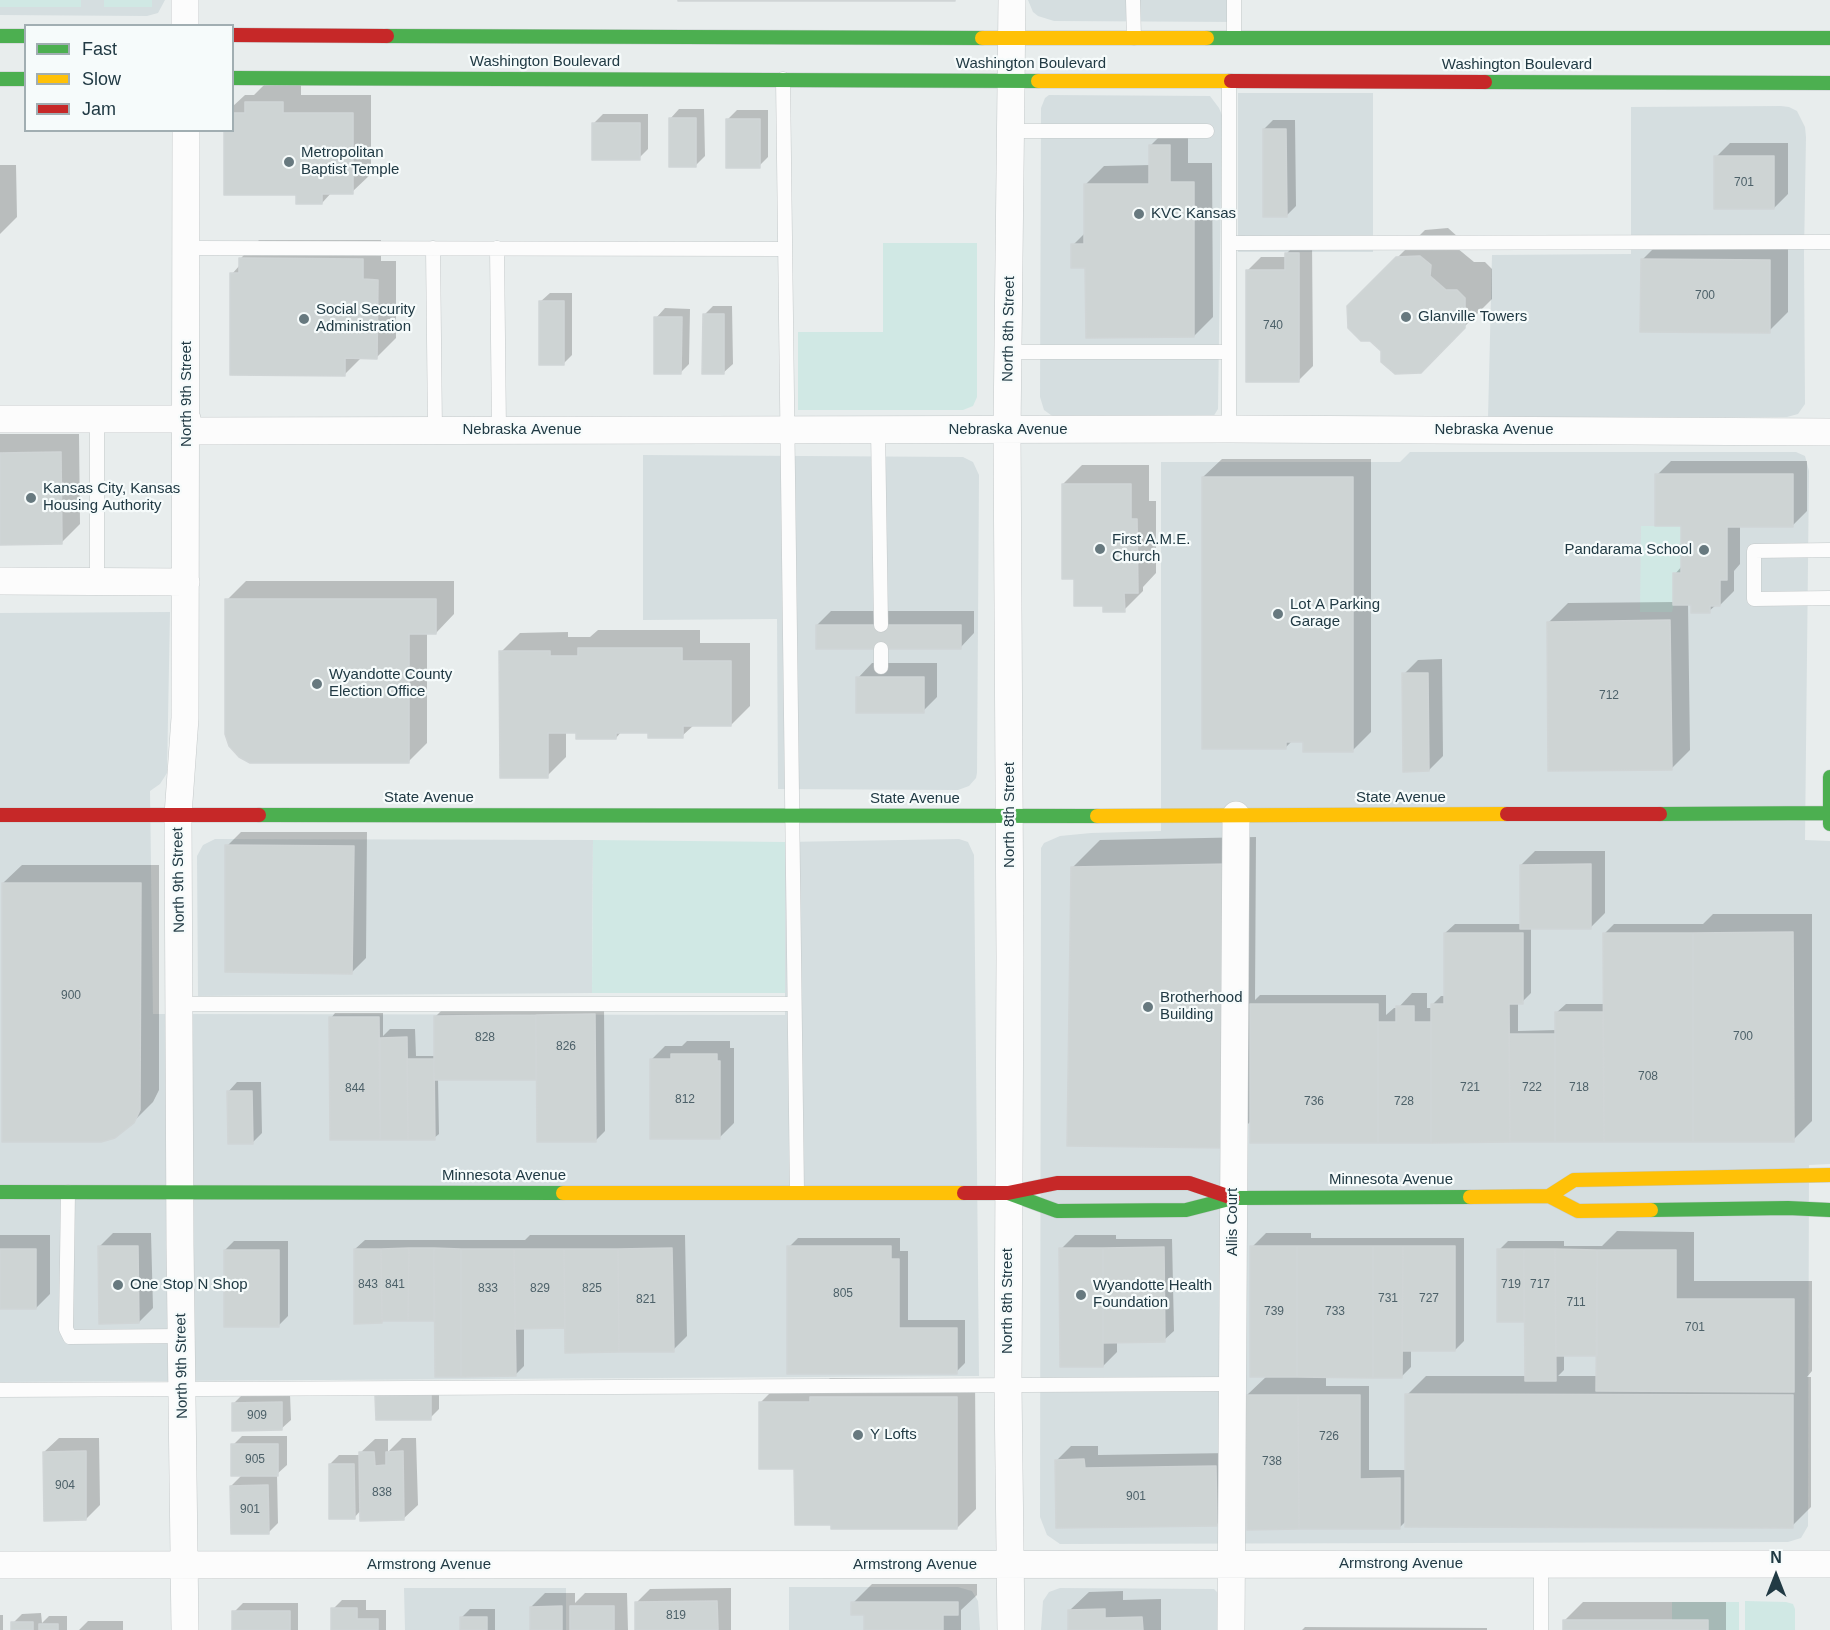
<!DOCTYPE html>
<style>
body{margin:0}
#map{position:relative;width:1830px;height:1630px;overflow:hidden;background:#e8eded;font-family:Helvetica,sans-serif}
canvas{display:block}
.legend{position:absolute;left:24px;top:24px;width:210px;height:108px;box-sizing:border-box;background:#f6fbfb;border:2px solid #a1aeb2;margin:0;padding:8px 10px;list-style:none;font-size:18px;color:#213a44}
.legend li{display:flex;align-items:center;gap:12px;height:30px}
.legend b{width:30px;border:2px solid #a1aeb2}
.north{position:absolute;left:1746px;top:1546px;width:60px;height:60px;-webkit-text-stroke:4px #f6fbfb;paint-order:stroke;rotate:0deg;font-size:16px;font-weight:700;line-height:24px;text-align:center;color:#213a44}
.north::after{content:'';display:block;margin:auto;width:21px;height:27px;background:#213a44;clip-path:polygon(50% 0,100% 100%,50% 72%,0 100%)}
</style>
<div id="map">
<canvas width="1830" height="1630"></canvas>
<ul class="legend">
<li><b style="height:8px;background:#4caf50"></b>Fast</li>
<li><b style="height:8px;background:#ffc107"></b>Slow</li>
<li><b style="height:8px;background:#c62828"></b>Jam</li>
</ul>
<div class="north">N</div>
</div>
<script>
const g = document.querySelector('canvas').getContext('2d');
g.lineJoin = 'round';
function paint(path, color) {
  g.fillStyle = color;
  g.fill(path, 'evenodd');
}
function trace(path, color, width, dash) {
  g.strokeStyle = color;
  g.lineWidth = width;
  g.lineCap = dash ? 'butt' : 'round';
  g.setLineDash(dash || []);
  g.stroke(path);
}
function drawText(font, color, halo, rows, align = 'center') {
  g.font = font + ' Helvetica,sans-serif';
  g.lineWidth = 4.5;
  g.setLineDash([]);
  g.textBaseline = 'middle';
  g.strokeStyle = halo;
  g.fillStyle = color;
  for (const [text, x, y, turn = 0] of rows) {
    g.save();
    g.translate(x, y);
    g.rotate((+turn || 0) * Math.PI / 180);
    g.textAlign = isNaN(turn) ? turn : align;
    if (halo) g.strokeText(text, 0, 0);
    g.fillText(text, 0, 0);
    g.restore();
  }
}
const built = new Path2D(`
 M0,0H165L158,13L147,16L0,15Z
 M1028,0H1238V22L1054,21L1038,16L1033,12Z
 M1238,93H1373V252H1238Z
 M1049,95L1210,96L1219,108L1222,115L1218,409L1213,417L1055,418L1044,410L1040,397L1041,108L1045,98Z
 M1781,106L1789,107L1797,111L1805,127L1806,137L1804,253L1805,404L1798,414L1787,417L1488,418L1492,255L1631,254V107Z
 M1410,452H1796L1805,456L1809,471L1805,840L1830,841V1164L1809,1165L1808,1526L1801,1538L1788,1542L1060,1544L1047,1535L1040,1517L1041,848L1044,843L1060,836L1091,833L1161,831V462H1400Z
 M643,455L963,457L973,462L979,475L977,773L976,778L969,786L958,790L778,789L777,619L643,620Z
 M170,612L167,773L160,784L150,791L153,1014L785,1015V842L959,839L968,842L974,855L979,1376L0,1382V613Z
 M215,839L593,840L592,993L198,996L197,856L203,845Z
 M789,1587H958L972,1591L978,1601L980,1630H789Z
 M404,1588H566V1630H405Z
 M1060,1588L1214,1589L1221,1596L1222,1630H1041L1043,1601L1049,1592Z`);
const green = new Path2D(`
 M0,0H81V7H0Z
 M104,0H152V7H104Z
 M883,243H977V397L973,406L963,410H798V332H883Z
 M1641,526H1681V573L1672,612H1640Z
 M593,840L785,842V993H592Z
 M1745,1601L1786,1602L1793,1604L1795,1609V1630H1745Z
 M1672,1602H1739V1630H1708L1672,1620Z`);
const shadow = new Path2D(`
 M265,84H301V95H371V174L352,192H332L322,203L232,130V107L245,95H254Z
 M679,109H704L705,156L696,165L670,119Z
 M737,110H768V157L759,166L728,119Z
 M603,114H648V149L639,158L594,123Z
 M1273,120H1295L1296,206L1286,216L1264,129Z
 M1188,126V163H1212L1213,317L1194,336L1087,266L1073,245L1086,232L1085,185L1104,166L1151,165L1150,146L1169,127Z
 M1730,143H1788V194L1774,208L1716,157Z
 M0,165H16L17,217L0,234Z
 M1448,228L1458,237L1457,248L1474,262H1485L1492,269V299L1420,371L1382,351L1349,306L1425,230Z
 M259,240H381V261H396V338L377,357H362L344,375L232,274L240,265V259Z
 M1300,240H1312L1313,366L1299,380L1247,271L1261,257H1286V254Z
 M1661,241L1788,242V312L1769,331L1642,260Z
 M550,293H572V355L563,364L540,302Z
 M713,306H732L733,364L723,373L704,315Z
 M665,308L690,309L689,364L680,373L656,318Z
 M0,434H79L80,524L61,543H0Z
 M1222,459H1371V732L1352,751L1304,741H1292L1285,748L1203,477Z
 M1671,461H1807V511L1793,525H1740V564L1734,571V591L1720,605H1716L1709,611L1693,603H1688L1690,750L1671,769L1549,622L1568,603L1675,602V574L1682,566V524L1657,475Z
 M1082,465H1149V501H1156V573L1143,587V591L1124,610L1105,604L1076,577L1063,484Z
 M246,581H454V614L436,633H427V743L408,762L227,600Z
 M831,611H974V633L960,648L817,625Z
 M598,630H700V643H750V706L731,725H694L682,736L649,731H622L616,738L566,731V757L547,776L501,652L520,633L568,632V637H590Z
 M1442,659L1443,756L1429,770L1404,674L1418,660Z
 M872,663H937V697L923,711L858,678Z
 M241,832H367L366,958L352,972L227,846Z
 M1256,837L1255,1000L1260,995H1386V1015L1394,1008H1398L1412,993H1427V1008H1432V1005L1441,996H1445V933L1455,924H1522L1521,865L1535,851H1605V913L1591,927H1531V993L1522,1002H1518V1031L1557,1030L1556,1013L1566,1004H1605V933L1614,924H1703L1713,914H1812V1121L1793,1140L1431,1141L1251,1121L1226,1146L1072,868L1100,840Z
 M22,865H159V1090L153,1102L123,1132L3,883Z
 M450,1002L604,1006L605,1131L596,1140L538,1076L536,1078L438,1079L439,1134L434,1138L331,1139V1018L335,1013H383V1036L390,1029H415L416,1056H436V1016Z
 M687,1041H730V1048H734V1123L720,1137L651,1060L665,1046H682Z
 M237,1082H261L262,1133L253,1142L228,1092Z
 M1617,1231L1694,1232V1281H1812V1371L1807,1377H1811V1507L1792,1526L1407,1520L1400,1527L1247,1395L1267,1376L1252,1247L1266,1233H1311V1238H1464V1341L1455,1350H1411V1367L1402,1376H1326V1386H1369V1470H1407V1395L1426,1376H1526V1320H1499V1250L1508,1241H1564V1246H1602ZM1564,1355H1598V1376H1558L1564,1370Z
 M113,1233H151L153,1308L139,1322L99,1247Z
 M0,1235H50V1294L36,1308H0Z
 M530,1235H685L687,1336L673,1350L567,1327H524V1366L515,1375L436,1320L384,1319L381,1322L355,1249L365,1240H525Z
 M1075,1235H1116V1239H1172L1174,1331L1164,1340L1117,1341V1352L1103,1366L1061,1249Z
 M798,1238H900V1251H908V1320H965V1363L956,1372L789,1247Z
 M234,1241H288V1316L279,1325L225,1250Z
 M830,1378H975L976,1509L957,1528L796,1468L761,1402L780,1383H825Z
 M386,1387H439V1409L430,1418L377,1396Z
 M243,1394H290L291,1420L281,1429L234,1403Z
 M242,1436H287V1465L277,1474L278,1523L269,1532L231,1486L243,1474L233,1445Z
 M59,1438H99L100,1505L86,1519L44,1452Z
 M402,1438H416L418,1505L403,1519L361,1510L354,1518L330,1464L339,1455H361L360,1453L375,1439H388V1452Z
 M1071,1446H1098V1455L1230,1453V1511L1216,1525L1057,1460Z
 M872,1584H977V1595L961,1610V1630H865V1614L853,1603Z
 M731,1588V1630H637L636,1603L650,1589Z
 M1123,1591V1600L1161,1599V1630H1070V1610L1089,1592Z
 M545,1593H575V1603L585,1593H627L628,1630H531V1607Z
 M342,1600H366V1610H386V1630H333V1609Z
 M1583,1602H1726V1630H1564V1621Z
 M243,1603H298V1630H234V1612Z
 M470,1609H495V1630H461V1618Z
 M41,1613L42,1623L49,1616H67V1630H13V1623L22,1614Z
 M0,1615H3V1630H0Z
 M88,1621H123V1630H79Z
 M1305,1627L1487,1628V1630H1302Z`);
const building = new Path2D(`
 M678,0H955V1H678Z
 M245,102H283V113H353V194H322V204H296V195H224V130H232V113H245Z
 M669,118H696V167H669Z
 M726,119H760V168H726Z
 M592,123H640V160H592Z
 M1263,129H1286L1287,217H1263Z
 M1149,145H1170V182H1194V337L1086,338L1085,268H1071V244H1084V184H1149Z
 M1714,156H1774V209H1714Z
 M1285,253H1299V382H1246V270H1285Z
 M1420,256L1431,265L1430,276L1446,290H1457L1465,298V328L1421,373L1395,374L1381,362V351L1370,341H1361L1348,328L1347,306L1396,257Z
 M239,258L363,259V279L378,280L377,359L345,358V376L230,375V273H239Z
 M1641,259L1770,260V333L1640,332Z
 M539,301H564V365H539Z
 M703,314H724V374H702Z
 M654,317H682L681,374H654Z
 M61,452L62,544L0,545V453Z
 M1655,474H1793V527H1727V580H1720V606H1710V613H1691V605H1673V573H1681V526H1655Z
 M1202,477H1353V752H1303V742H1286V749H1202Z
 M1062,484H1131V519H1137L1138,593H1124L1125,612H1103V606H1074V579H1062Z
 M225,599H436V634H409V763H250L239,757L229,746L225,734Z
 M1670,620L1672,770L1548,771L1547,622Z
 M816,625H961V649H816Z
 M578,648H682V661H731V726H683V738H648V733H616V739H576V733H548V778H500L499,651H550V656H578Z
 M1402,673H1428L1429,771L1403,772Z
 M856,677H924V713H856Z
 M225,845L354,846L352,974L225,972Z
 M1229,864L1227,1148L1067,1146L1071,867Z
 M1591,864V929H1520V865Z
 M2,883H141L140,1110L134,1123L115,1138L101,1142H2Z
 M1793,932L1794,1142H1693V933Z
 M1444,933H1523V1004H1509L1510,1142L1431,1143V1004H1444Z
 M1603,933H1693V1142H1604Z
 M1250,1004H1378V1143H1250Z
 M1396,1006H1414V1022H1431V1143H1378V1022H1396Z
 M1555,1012H1603L1604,1142H1555Z
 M595,1014L596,1142H537L536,1015Z
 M536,1015V1080H434V1016Z
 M329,1017H379L380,1140H330Z
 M1509,1034H1555V1142H1510Z
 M407,1037L408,1140H380V1038Z
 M671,1054H717V1061H720V1139H650V1059H671Z
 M407,1059H434L435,1140H408Z
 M227,1091H252L253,1144H228Z
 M98,1246H138L139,1323L99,1324Z
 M787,1246H891V1259H899V1328H957V1374H787Z
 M1250,1246H1297V1377H1250Z
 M1297,1246H1373V1378L1297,1377Z
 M1373,1246H1403L1402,1378H1373Z
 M1403,1246H1455V1351H1402Z
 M1164,1247L1165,1342L1103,1343V1248Z
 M409,1248L408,1321H382L381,1249Z
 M409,1248H434V1321H408Z
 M434,1248L461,1249V1377H435Z
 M672,1248L674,1352H619L618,1249Z
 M1059,1248H1103V1367H1060Z
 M0,1249H36V1309H0Z
 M354,1249H381L382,1323L354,1324Z
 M461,1249H514L516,1376L461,1377Z
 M514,1249H564L565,1328L515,1329Z
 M564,1249H618L619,1352L565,1353Z
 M1497,1249H1524V1322H1497Z
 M1524,1249H1555L1556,1381H1525Z
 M1555,1249L1597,1250V1356H1556Z
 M224,1250H279V1327H224Z
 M1597,1250H1676V1299H1794V1392L1596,1391Z
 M1405,1394L1793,1395V1528L1405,1527Z
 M431,1395V1420H376L375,1396Z
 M1245,1395H1298L1299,1529L1247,1530Z
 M1298,1395H1360V1479L1400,1478V1529H1299Z
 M810,1397H957V1529H831V1525H795L794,1469H759V1402H810Z
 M282,1402V1430L232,1431V1403Z
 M231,1444H278V1476H231Z
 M86,1451V1520L44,1521L43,1452Z
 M403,1451L404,1520L360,1521L359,1452H374L375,1466L386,1465V1452Z
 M1084,1459L1085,1468L1216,1466L1217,1526L1056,1528L1055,1460Z
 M329,1464H354L355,1519H329Z
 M268,1485L269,1534H231L230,1486Z
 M717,1601L718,1630H635V1602Z
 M851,1602H958V1615H943V1630H864V1615H851Z
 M562,1606V1630H530V1607Z
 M570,1606H614V1630H570Z
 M331,1608H357V1619H378V1630H331Z
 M1105,1609V1618L1142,1617L1143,1630H1068V1610Z
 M232,1611H290V1630H232Z
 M460,1617H487V1630H460Z
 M1563,1620H1708V1630H1563Z
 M11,1622H33V1630H11Z
 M39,1624H58V1630H39Z`);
const lane = new Path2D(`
 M1133,0L1134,38
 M1234,0V37
 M783,79L797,1192
 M1229,81V429
 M1011,131H1207
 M1229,243L1830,242
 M187,248L785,249
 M433,248L435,430
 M497,248L499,430
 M1008,352H1229
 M97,419V581
 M878,429L881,625
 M1830,550L1754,551V599L1830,598
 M881,649V667
 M180,1004H794
 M68,1192L66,1329L70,1337L181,1336
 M0,1390L1232,1384
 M1541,1564V1630`);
const street = new Path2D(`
 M185,0V26
 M0,419H187
 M187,431L1229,429L1830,432
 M0,581L186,582
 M0,1565L1830,1564
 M185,1630L180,1244L178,815L185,718L186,130
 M1011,1630L1008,1386L1010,957L1007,431L1012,0
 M1231,1630L1236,815`);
const fast = new Path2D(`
 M0,36H26
 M387,36L982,38
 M1207,38H1830
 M232,78L1038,81
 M0,79H26
 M1485,82L1830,83
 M1830,777V824
 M1660,814L1830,813
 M259,815L1097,816
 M0,1192L563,1193
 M1008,1193L1057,1211L1186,1210L1233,1198L1470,1197
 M1651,1210L1788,1208L1830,1210`);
const slow = new Path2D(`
 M982,38H1207
 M1038,81H1231
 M1097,816L1507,814
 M563,1193H964
 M1549,1196L1574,1180L1830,1175
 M1470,1197L1549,1196L1578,1211L1651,1210`);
const jam = new Path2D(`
 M232,35L387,36
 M1231,81L1485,82
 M1507,814H1660
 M0,815H259
 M964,1193H1008L1057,1183H1189L1233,1198`);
const markers = [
 [289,162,6,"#67797f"],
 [1139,214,6,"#67797f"],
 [1406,317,6,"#67797f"],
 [304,319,6,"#67797f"],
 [31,498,6,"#67797f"],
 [1100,549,6,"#67797f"],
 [1704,550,6,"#67797f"],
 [1278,614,6,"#67797f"],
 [317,684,6,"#67797f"],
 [1148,1007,6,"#67797f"],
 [118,1285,6,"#67797f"],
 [1081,1295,6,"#67797f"],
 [858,1435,6,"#67797f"]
];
const numberNames = [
 ["701",1744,183],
 ["700",1705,296],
 ["740",1273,326],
 ["712",1609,696],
 ["900",71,996],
 ["700",1743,1037],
 ["828",485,1038],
 ["826",566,1047],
 ["708",1648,1077],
 ["721",1470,1088],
 ["722",1532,1088],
 ["718",1579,1088],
 ["844",355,1089],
 ["812",685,1100],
 ["736",1314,1102],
 ["728",1404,1102],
 ["843",368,1285],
 ["841",395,1285],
 ["719",1511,1285],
 ["717",1540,1285],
 ["833",488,1289],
 ["829",540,1289],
 ["825",592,1289],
 ["805",843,1294],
 ["731",1388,1299],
 ["727",1429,1299],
 ["821",646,1300],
 ["711",1576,1303],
 ["739",1274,1312],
 ["733",1335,1312],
 ["701",1695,1328],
 ["909",257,1416],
 ["726",1329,1437],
 ["905",255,1460],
 ["738",1272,1462],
 ["904",65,1486],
 ["838",382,1493],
 ["901",1136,1497],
 ["901",250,1510],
 ["819",676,1616]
];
const streetNames = [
 ["Washington Boulevard",545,62],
 ["Washington Boulevard",1031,64],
 ["Washington Boulevard",1517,65],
 ["North 8th Street",1009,329,-89],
 ["North 9th Street",187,394,-90],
 ["Nebraska Avenue",522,430],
 ["Nebraska Avenue",1008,430],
 ["Nebraska Avenue",1494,430],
 ["State Avenue",429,798],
 ["State Avenue",1401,798],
 ["State Avenue",915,799],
 ["North 8th Street",1010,815,-90],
 ["North 9th Street",179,880,-91],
 ["Minnesota Avenue",504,1176],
 ["Minnesota Avenue",1391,1180],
 ["Allis Court",1233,1222,-90],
 ["North 8th Street",1008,1301,-90],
 ["North 9th Street",182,1366,-91],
 ["Armstrong Avenue",1401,1564],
 ["Armstrong Avenue",429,1565],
 ["Armstrong Avenue",915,1565]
];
const poiNames = [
 ["Metropolitan",301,153],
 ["Baptist Temple",301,170],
 ["KVC Kansas",1151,214],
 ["Social Security",316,310],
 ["Administration",316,327],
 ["Glanville Towers",1418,317],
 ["Kansas City, Kansas",43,489],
 ["Housing Authority",43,506],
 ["First A.M.E.",1112,540],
 ["Church",1112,557],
 ["Pandarama School",1692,550,"right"],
 ["Lot A Parking",1290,605],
 ["Garage",1290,622],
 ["Wyandotte County",329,675],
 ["Election Office",329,692],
 ["Brotherhood",1160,998],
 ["Building",1160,1015],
 ["One Stop N Shop",130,1285],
 ["Wyandotte Health",1093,1286],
 ["Foundation",1093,1303],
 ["Y Lofts",870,1435]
];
paint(built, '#d5dee0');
paint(green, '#d0e8e4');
paint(shadow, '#0003');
paint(building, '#ced4d4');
trace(building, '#d0d5d6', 1.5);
trace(lane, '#c4c9ca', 15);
trace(street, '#c4c9ca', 28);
trace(fast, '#c5cbcc', 15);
trace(slow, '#c5cbcc', 15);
trace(jam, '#c5cbcc', 15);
trace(lane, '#fcfcfc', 14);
trace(street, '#fcfcfc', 27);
trace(fast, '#4caf50', 14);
trace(slow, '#ffc107', 14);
trace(jam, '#c62828', 14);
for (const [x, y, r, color] of markers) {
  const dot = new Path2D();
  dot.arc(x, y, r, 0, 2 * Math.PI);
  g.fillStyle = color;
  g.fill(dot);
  trace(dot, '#f6fbfb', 2);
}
drawText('12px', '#4d6169', null, numberNames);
drawText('15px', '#213a44', '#f6fbfb', streetNames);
drawText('15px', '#213a44', '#f6fbfb', poiNames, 'left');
</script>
